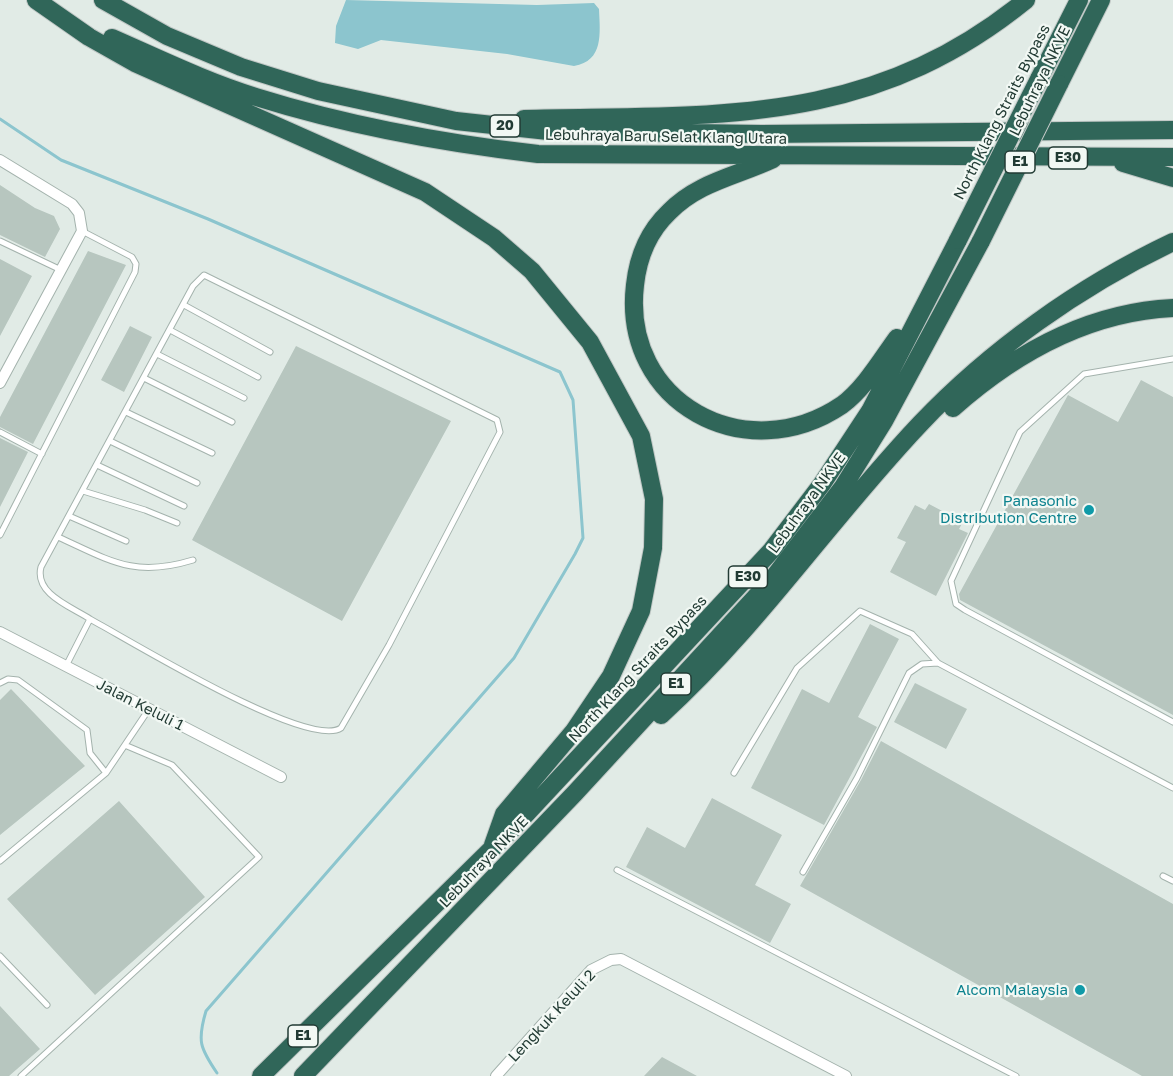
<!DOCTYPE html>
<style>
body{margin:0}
canvas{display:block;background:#e1ebe6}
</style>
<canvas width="1173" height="1076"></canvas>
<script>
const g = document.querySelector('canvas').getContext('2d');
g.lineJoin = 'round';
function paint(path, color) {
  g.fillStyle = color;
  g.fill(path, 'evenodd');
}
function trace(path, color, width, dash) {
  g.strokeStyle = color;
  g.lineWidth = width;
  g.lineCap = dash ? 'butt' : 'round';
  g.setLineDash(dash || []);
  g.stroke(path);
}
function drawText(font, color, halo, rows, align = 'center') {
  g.font = font + ' "Golos Text",sans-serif';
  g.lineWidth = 4.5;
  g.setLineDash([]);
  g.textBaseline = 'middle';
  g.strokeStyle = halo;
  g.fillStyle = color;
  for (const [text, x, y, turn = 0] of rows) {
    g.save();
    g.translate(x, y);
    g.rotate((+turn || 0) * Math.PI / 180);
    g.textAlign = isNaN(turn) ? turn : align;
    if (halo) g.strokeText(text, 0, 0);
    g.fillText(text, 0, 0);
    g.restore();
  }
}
const water = new Path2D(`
 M346,0L537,5L594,3L599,9C600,33 604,61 574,66L507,54L381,40L358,49L335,43L336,26Z`);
const stream = new Path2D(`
 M0,119L61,160L208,219L560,372L573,400L583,538L575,554L514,658L206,1011C197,1041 200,1048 217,1073`);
const building = new Path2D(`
 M0,185L35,208L54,216L60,229L45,257L0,235Z
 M88,251L126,265L33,444L0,427V417Z
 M0,259L32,276L0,336Z
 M130,326L152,337L124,392L101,380Z
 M296,346L451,421L342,621L192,540Z
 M1141,380L1173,397V715L960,600L959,594L1068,395L1118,422Z
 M0,438L28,452L0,507Z
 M929,504L963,522L959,529L968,533L936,596L890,572L906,542L897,538L915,505L925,510Z
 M870,624L899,639L858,717L877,727L824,825L751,788L802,689L829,703Z
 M915,683L967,709L946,749L894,722Z
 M11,689L85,766L0,835V700Z
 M881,741L1173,904V1076H1142L800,886L861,780Z
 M712,798L782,835L755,885L791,904L770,943L626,867L647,827L685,848Z
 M119,801L205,897L95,995L7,899Z
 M0,1006L40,1049L9,1076H0Z
 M662,1057L697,1076H644Z`);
const lane = new Path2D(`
 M0,241L61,270
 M184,305L270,352
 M170,330L258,377
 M157,354L244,398
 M1173,359L1084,374L1020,432L951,581L956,604L965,610L1173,722
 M144,378L232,422
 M126,412L212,453
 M0,432L42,454
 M110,441L197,483
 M97,465L184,506
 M83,491L145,510L177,523
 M69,516L126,541
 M0,535L135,272L136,264L132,257L82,231
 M58,537C111,561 134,578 193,560
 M66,666L90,619C72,607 34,594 41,567L193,286L204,275L497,420L500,432L389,645L341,728C308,750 129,640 90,619
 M0,683L8,679L18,680L87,730L90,753L106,773
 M734,773L797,668L860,611L912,634L938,663L1173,788
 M0,861L106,773L149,709
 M617,870L1016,1076
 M803,872L857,778L909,673L922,664L938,663
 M1163,876L1173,881
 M0,956L47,1005
 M21,1076L259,857L172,765L127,746`);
const street = new Path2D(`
 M0,160L72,204L79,213L82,231L0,383
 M0,632L281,777
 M496,1076L591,970L611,960L621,959L846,1076`);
const highway = new Path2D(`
 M36,0L89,37L135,63L425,192L494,238L532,271L590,342L641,436L654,499L653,548L641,611L611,676L574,731L504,814L493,845
 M103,0L167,36L241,67L318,91L456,121L548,131L762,134L1173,130
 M112,38C160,59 207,82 256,97C349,126 442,143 538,154L1173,157
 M1039,79L1079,0
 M1059,84L1101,0
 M524,119C715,114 867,129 1026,0
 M773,159C737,176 698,182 669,212C649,231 638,257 635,285C621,403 746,470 842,405C864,389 881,360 897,338
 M1123,163L1173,178
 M953,408C1015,353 1089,312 1173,308
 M661,715C758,627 830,519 920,424C990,350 1080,286 1173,242
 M261,1076L512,829L771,551L822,484L870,411L958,240
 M303,1076L575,793L774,577L843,487L884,421L981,241`);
const highwayBridge = new Path2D(`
 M958,240L1039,79
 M981,241L1059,84`);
const markers = [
 [1089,510,6,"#0f9aa8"],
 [1080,990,6,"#0f9aa8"]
];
const shields = [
 [505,126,30],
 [1068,158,39],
 [1020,162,30],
 [748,577,39],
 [676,684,30],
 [303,1036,30]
];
const shieldNames = [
 ["20",505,126],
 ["E30",1068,158],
 ["E1",1020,162],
 ["E30",748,577],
 ["E1",676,684],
 ["E1",303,1036]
];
const streetNames = [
 ["Lebuhraya NKVE",1040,81,-64],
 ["North Klang Straits Bypass",1002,112,-63],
 ["Lebuhraya Baru Selat Klang Utara",666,137,1],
 ["Lebuhraya NKVE",807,503,-54],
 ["North Klang Straits Bypass",638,669,-47],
 ["Jalan Keluli 1",140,705,27],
 ["Lebuhraya NKVE",484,862,-46],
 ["Lengkuk Keluli 2",552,1016,-47]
];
const cultureNames = [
 ["Panasonic",1077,501],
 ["Distribution Centre",1077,518],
 ["Alcom Malaysia",1068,990]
];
paint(water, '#8cc5ce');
trace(stream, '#8cc5ce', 3);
paint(building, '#b7c6bf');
trace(lane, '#a4b3ad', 7);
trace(street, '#a4b3ad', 12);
trace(highway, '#c1c8c6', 20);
trace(lane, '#fff', 5);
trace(street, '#fff', 10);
trace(highway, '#306659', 18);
trace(highwayBridge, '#c1c8c6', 20, []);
trace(highwayBridge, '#306659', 18);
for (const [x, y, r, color] of markers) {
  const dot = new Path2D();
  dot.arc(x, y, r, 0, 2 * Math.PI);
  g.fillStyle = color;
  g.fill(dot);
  trace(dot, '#f2f8f4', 2);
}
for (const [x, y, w] of shields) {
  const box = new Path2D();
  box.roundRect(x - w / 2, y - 11, w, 22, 4.5);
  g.fillStyle = '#f2f8f4';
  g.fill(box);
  trace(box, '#223b34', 1.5);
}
drawText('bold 14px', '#223b34', null, shieldNames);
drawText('15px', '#223b34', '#f2f8f4', streetNames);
drawText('15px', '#0d838f', '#f2f8f4', cultureNames, 'right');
</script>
